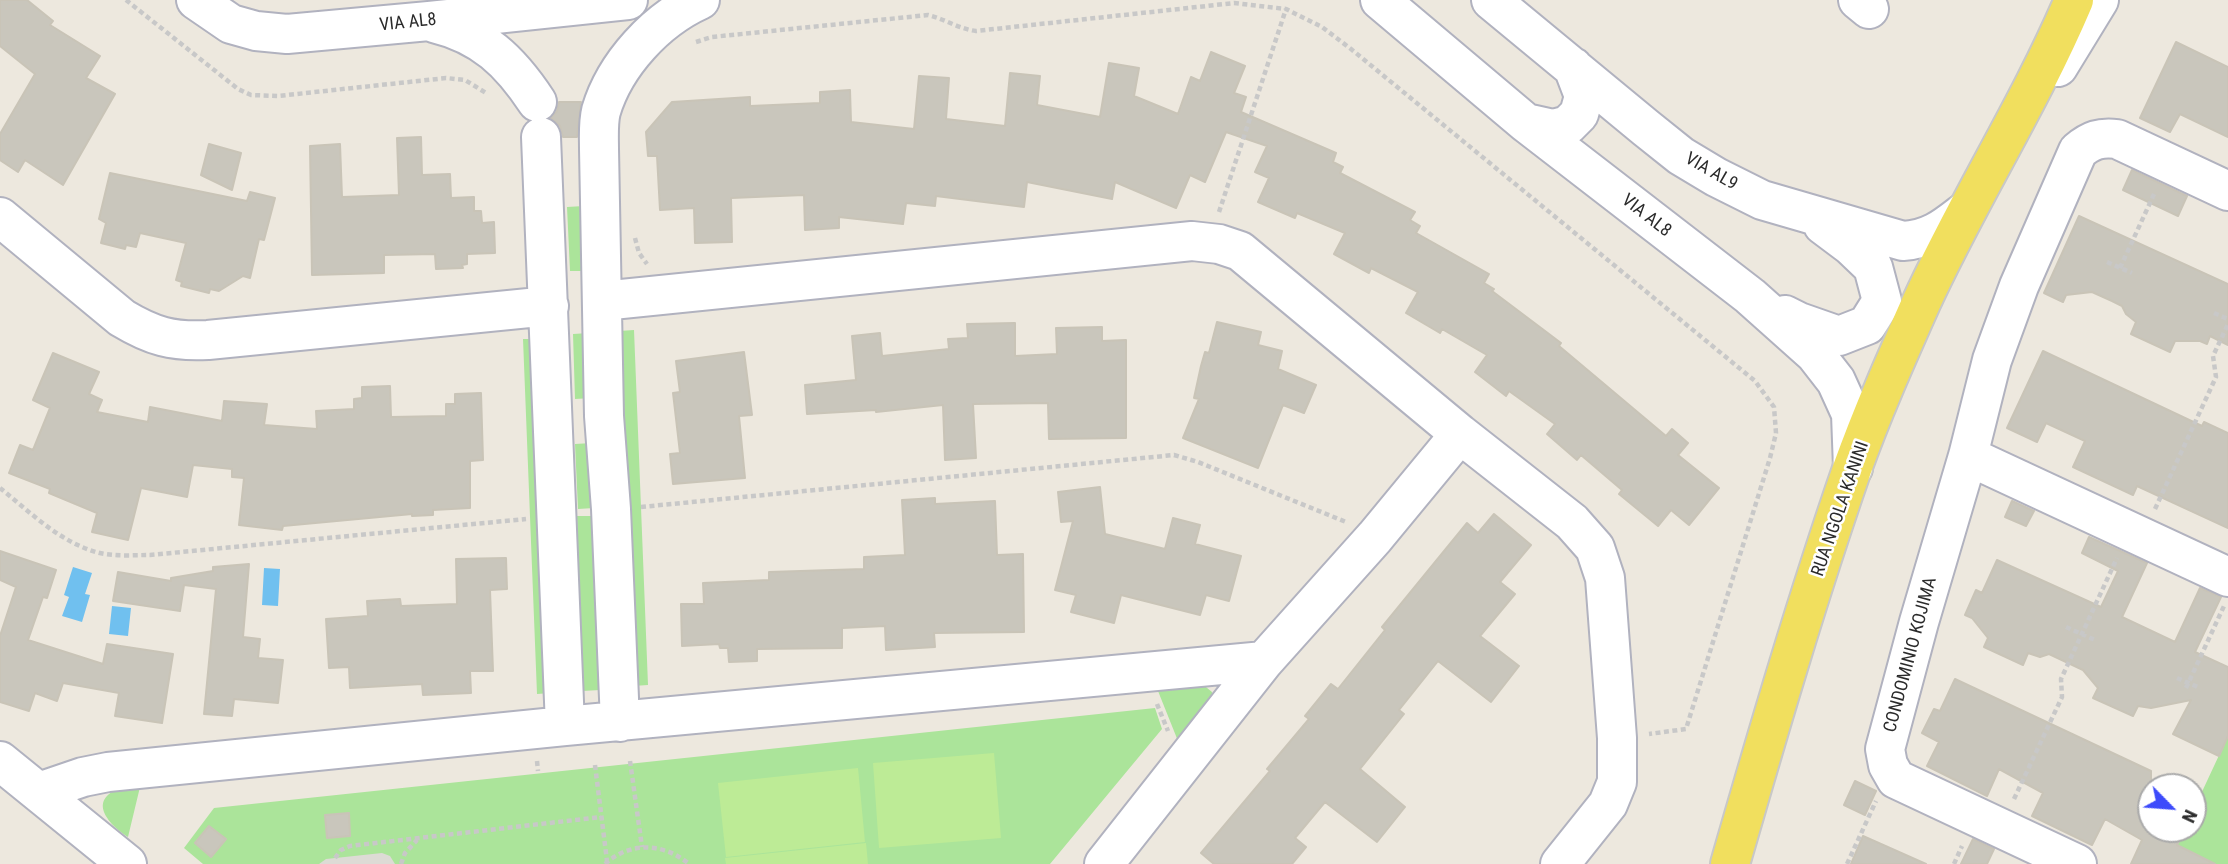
<!DOCTYPE html>
<style>
body{margin:0}
#map{position:relative;width:2228px;height:864px;overflow:hidden;background:#ede8de;font-family:"Roboto Condensed",sans-serif}
canvas{display:block}
.north{position:absolute;left:2137px;top:773px;width:70px;height:70px;box-sizing:border-box;background:#fff;border:2px solid #aaa;border-radius:50%;rotate:115deg;font-size:19px;font-weight:700;line-height:28px;text-align:center;color:#2b2b2b}
.north::after{content:'';display:block;margin:auto;width:24px;height:32px;background:#3d4bfb;clip-path:polygon(50% 0,100% 100%,50% 72%,0 100%)}
</style>
<div id="map">
<canvas width="2228" height="864"></canvas>
<div class="north">N</div>
</div>
<script>
const g = document.querySelector('canvas').getContext('2d');
g.lineJoin = 'round';
function paint(path, color) {
  g.fillStyle = color;
  g.fill(path, 'evenodd');
}
function trace(path, color, width, dash) {
  g.strokeStyle = color;
  g.lineWidth = width;
  g.lineCap = dash ? 'butt' : 'round';
  g.setLineDash(dash || []);
  g.stroke(path);
}
function drawText(font, color, halo, rows, align = 'center') {
  g.font = font + ' "Roboto Condensed",sans-serif';
  g.lineWidth = 5;
  g.setLineDash([]);
  g.textBaseline = 'middle';
  g.strokeStyle = halo;
  g.fillStyle = color;
  for (const [text, x, y, turn = 0] of rows) {
    g.save();
    g.translate(x, y);
    g.rotate((+turn || 0) * Math.PI / 180);
    g.textAlign = isNaN(turn) ? turn : align;
    if (halo) g.strokeText(text, 0, 0);
    g.fillText(text, 0, 0);
    g.restore();
  }
}
const green = new Path2D(`
 M584,206L586,271H570L567,207Z
 M634,330L648,685L633,686L619,331Z
 M589,333L592,398L575,399L573,334Z
 M523,339H538L551,693L537,694Z
 M592,443L594,508L578,509L575,444Z
 M577,516H593L600,690L582,691Z
 M1201,683L1212,692L1213,702L1180,746L1156,686Z
 M1155,708L1162,729L1050,864H203L184,848L214,808Z
 M2228,736V864H2168L2185,829H2193V811Z
 M140,787L128,837C115,829 89,806 112,792C119,787 131,788 140,787Z`);
const pitch = new Path2D(`
 M994,753L1001,838L879,848L873,763Z
 M858,768L865,842L726,857L718,783Z
 M866,843L868,864H726L725,858Z`);
const plaza = new Path2D(`
 M382,853L390,856L395,864H319L326,859Z`);
const water = new Path2D(`
 M73,567L92,573L85,594L90,595L82,622L62,616L69,597L64,595Z
 M264,568L280,569L278,606L262,605Z
 M112,606L131,608L128,636L109,634Z`);
const building = new Path2D(`
 M0,0H27L53,21L50,25L100,56L86,78L115,94L63,185L25,160L18,172L0,160V134L35,74L0,46Z
 M2176,42L2228,67V137L2180,114L2170,132L2140,118Z
 M1211,52L1245,66L1234,93L1246,97L1241,112L1336,153L1333,162L1343,167L1340,173L1415,212L1410,220L1420,226L1416,233L1489,274L1484,283L1494,289L1492,291L1561,343L1559,346L1666,436L1672,429L1688,443L1678,455L1719,488L1689,525L1671,510L1658,526L1619,494L1622,490L1581,455L1577,460L1547,434L1555,424L1509,391L1506,396L1475,372L1487,355L1442,329L1440,333L1406,313L1418,292L1371,268L1369,273L1334,254L1345,233L1297,213L1295,218L1258,202L1269,178L1255,172L1267,146L1226,132L1205,182L1190,175L1176,208L1115,182L1112,199L1027,182L1024,207L936,196L935,206L906,203L903,224L839,217V228L805,230L804,195L731,198L732,242L695,243L694,208L660,210L657,156H648L646,132L672,102L750,97V106L820,103V92L850,90L851,122L914,129L919,76L949,78L946,119L1005,126L1010,73L1040,76L1037,105L1100,117L1109,63L1139,68L1134,96L1178,114L1191,77L1200,81Z
 M559,102H581L577,137H563L560,126L551,118L557,111Z
 M421,137L422,175L450,174L451,198L474,197V211H481L482,223L494,222L495,253L467,254V264L462,265L463,268L436,269L435,254L384,255V273L312,275L310,146L340,144L342,197L399,195L397,138Z
 M209,144L241,153L232,190L201,175Z
 M2132,170L2187,196L2178,216L2123,190Z
 M110,173L247,201L250,192L275,198L264,240L259,239L250,278L243,276L219,291L210,289L209,293L181,286L182,282L176,280L186,243L140,233L136,247L126,245L125,249L101,243L106,223L99,219Z
 M2079,216L2228,284V345L2210,336L2207,344L2200,341H2175L2170,352L2131,334L2136,322L2126,314L2122,306L2112,301L2092,292L2066,295L2063,302L2044,293Z
 M1217,322L1261,332L1258,345L1282,351L1278,369L1316,385L1304,413L1283,405L1258,468L1183,438L1199,399L1194,398L1201,366L1205,352L1209,353Z
 M1015,323V356L1057,354L1056,328L1102,327V341L1126,340V438L1049,439L1048,403L973,404L976,458L945,460L943,405L876,412V410L807,414L805,385L856,380L852,336L880,333L882,356L949,349L948,339L968,338L967,324Z
 M2043,351L2202,426L2204,422L2228,433V528L2137,486L2133,495L2073,467L2085,441L2046,423L2037,442L2007,428Z
 M744,352L752,415L739,416L745,478L673,484L670,454L680,453L673,393L680,392L676,361Z
 M53,353L99,372L89,394L102,400L97,412L148,422L150,407L222,421L224,401L267,404L264,425L317,429L316,411L354,409V399L362,398V387L390,386L391,417L446,416V404H455V394L481,393L483,460L470,461V508L433,510V515L412,516V514L283,526L282,530L239,525L244,478L232,477V469L193,465L187,497L141,488L128,540L92,532L97,513L49,493L50,489L9,473L20,445L33,450L50,408L33,400Z
 M1100,487L1105,534L1165,549L1173,518L1200,525L1195,544L1241,556L1229,601L1206,595L1200,615L1121,595L1114,623L1071,612L1076,595L1055,590L1073,521L1061,522L1058,492Z
 M935,498V504L995,501L997,555L1023,554L1024,632L934,633L935,647L886,650L885,626L842,628V648L757,649V661L729,662L728,648H720L719,644L682,646L681,604H704L703,583L769,580V572L864,569V557L905,555L902,500Z
 M2012,501L2034,511L2026,526L2005,517Z
 M1494,514L1531,545L1500,582L1515,594L1480,636L1519,666L1491,702L1438,661L1399,710L1404,714L1360,769L1405,807L1377,842L1325,802L1295,838L1306,847L1292,864H1214L1201,853L1270,771L1267,769L1309,719L1305,716L1331,684L1338,689L1385,630L1382,627L1467,523L1478,533Z
 M2089,537L2147,563L2122,617L2175,642L2200,588L2221,597L2195,652L2228,667V736L2219,756L2173,734L2191,700L2151,708L2138,706L2133,716L2093,698L2098,688L2083,670L2049,654L2040,657L2028,653L2023,665L1984,647L1988,638L1972,618L1965,615L1976,590L1982,593L1997,560L2101,607L2118,571L2082,553Z
 M0,551L56,570L47,598L43,597L28,640L103,664L107,644L173,654L162,723L115,716L119,693L63,683L57,701L35,693L29,711L0,702V636L16,587L0,580Z
 M506,558L507,589L490,590L493,671H470L471,693L423,695L422,684L350,688L349,667L329,668L326,619L368,616L367,601L400,599L401,606L457,604L456,559Z
 M249,564L243,637L260,639L258,658L283,660L278,703L234,699L232,716L204,714L216,589L184,585L180,611L113,601L118,572L171,581V578L213,571V567Z
 M1955,679L2151,771V829H2185L2177,845L2215,864H2131L2142,840L2105,819L2092,845L2032,816L2043,793L1999,769L1987,796L1927,766L1939,742L1922,733L1934,709L1940,711Z
 M1855,781L1876,791L1865,815L1844,805Z
 M349,813L350,836L327,838L325,815Z
 M209,826L226,839L211,857L195,843Z
 M1863,836L1926,864H1851Z
 M1973,839L1994,849L1987,864H1961Z`);
const path = new Path2D(`
 M126,0L238,89L251,95L278,96L446,78L465,80L486,93
 M696,42L712,37L928,15C945,19 959,29 976,31L1234,3L1286,9L1322,27L1351,49L1755,381L1774,407L1776,433L1770,458L1686,729L1649,734
 M1219,212L1286,9
 M635,238L639,253L647,264
 M2107,262L2132,273
 M2120,268L2155,192
 M2214,313L2228,319
 M0,488C29,511 58,541 96,552C113,557 133,555 150,555L526,519
 M641,507L1174,455L1198,462L1346,522
 M2155,509L2216,377L2213,356L2228,324
 M2066,627L2095,640
 M2177,678L2200,688
 M2186,688L2224,606
 M1157,704L1168,731
 M537,761L538,771
 M630,761L642,847
 M595,765L607,861
 M2014,799L2062,697L2061,679L2117,558
 M335,858L341,850L350,846L601,817
 M401,864L405,853L417,840
 M605,864C630,841 664,843 689,864
 M1847,864L1876,801
 M1954,864L1962,846`);
const minor = new Path2D(`
 M196,0L231,24L256,31L287,34L429,21L628,0
 M1380,0L1526,123L1750,296L1815,354L1836,381L1851,414L1853,468
 M1491,0L1646,128L1681,156L1716,177L1762,200L1903,241C1932,239 1945,227 1967,210
 M1858,0L1869,9
 M434,23C483,35 510,61 537,102
 M2058,67L2099,0
 M1526,123L1553,129L1568,125L1579,114L1584,96L1573,67
 M541,137L565,726
 M0,217L122,318C152,336 172,342 208,340L549,306
 M602,301L1192,241L1219,244L1240,251L1460,434L1572,522L1595,548L1605,578L1617,738V782L1608,804L1560,864
 M1785,315L1799,322L1839,336L1867,325L1882,301L1873,267L1851,246L1823,225
 M1968,456L2228,577
 M620,722L611,509L604,416L599,149C599,137 598,123 601,111C615,64 656,20 700,0
 M0,761L127,864
 M39,792L83,777L108,772L565,726L1264,661
 M1104,864L1264,661L1375,537L1460,434
 M2077,864L1896,779L1888,765L1885,749L1919,622L1968,456L1992,360L2019,286L2078,151C2091,140 2100,137 2117,139L2228,191`);
const major = new Path2D(`
 M1730,864C1768,732 1807,599 1852,469C1872,413 1897,357 1921,303C1968,200 2030,104 2074,0`);
const streetNames = [
 ["VIA AL8",408,23,-6],
 ["VIA AL9",1711,172,30],
 ["VIA AL8",1646,216,38],
 ["RUA NGOLA KANINI",1841,509,-71],
 ["CONDOMINIO KOJIMA",1911,655,-75]
];
paint(green, '#abe49a');
paint(pitch, '#bdeb96');
paint(plaza, '#dddbd5');
paint(water, '#70c0ef');
paint(building, '#c9c6bc');
trace(building, '#c9c4b7', 2);
trace(minor, '#b1b2bf', 42);
trace(major, '#c8c8c8', 42);
trace(path, '#c8c8c8', 4.5, [5, 3.5]);
trace(minor, '#fff', 38);
trace(major, '#f1df5e', 38);
drawText('18px', '#2b2b2b', '#fff', streetNames);
</script>
